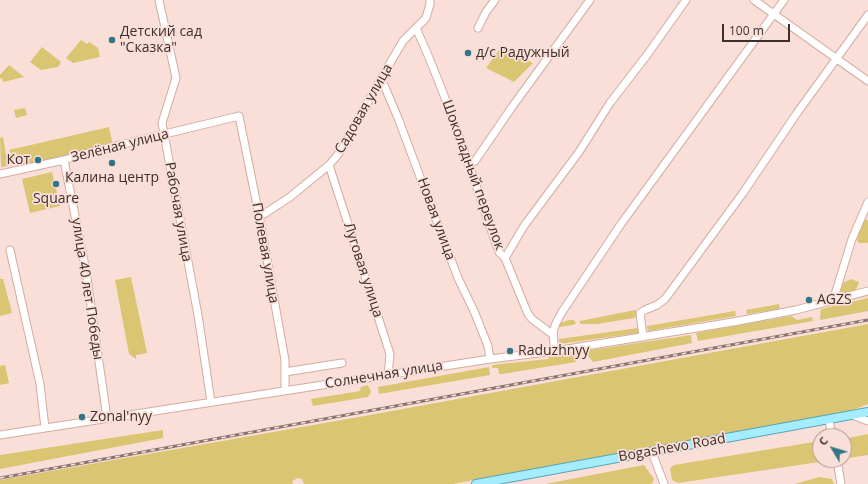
<!DOCTYPE html>
<meta charset="utf-8">
<style>
body{margin:0}
#map{position:relative;width:868px;height:484px;overflow:hidden;background:#f9dfd8;font-family:"Open Sans",sans-serif}
canvas{display:block}
.north{position:absolute;left:812px;top:428px;width:40px;height:40px;box-sizing:border-box;background:#f9dfd8;border:1px solid #af9993;border-radius:50%;rotate:308deg;font-size:11px;font-weight:700;line-height:16px;text-align:center;color:#3f2f2b}
.north::after{content:'';display:block;margin:auto;width:14px;height:18px;background:#327686;clip-path:polygon(50% 0,100% 100%,50% 72%,0 100%)}
.scale{position:absolute;left:722px;top:24px;width:68px;height:18px;box-sizing:border-box;border:2px solid #3f2f2b;border-top:0;padding-left:5px;font-size:12px;line-height:14px;white-space:nowrap;color:#3f2f2b;-webkit-text-stroke:3px #f9dfd8;paint-order:stroke}
</style>
<div id="map">
<canvas width="868" height="484"></canvas>
<div class="north">С</div>
<div class="scale">100 m</div>
</div>
<script>
const g = document.querySelector('canvas').getContext('2d');
g.lineJoin = 'round';
function paint(path, color) {
  g.fillStyle = color;
  g.fill(path, 'evenodd');
}
function trace(path, color, width, dash) {
  g.strokeStyle = color;
  g.lineWidth = width;
  g.lineCap = dash ? 'butt' : 'round';
  g.setLineDash(dash || []);
  g.stroke(path);
}
function drawText(font, color, halo, rows, align = 'center') {
  g.font = font + ' "Open Sans",sans-serif';
  g.lineWidth = 3.5;
  g.setLineDash([]);
  g.textBaseline = 'middle';
  g.strokeStyle = halo;
  g.fillStyle = color;
  for (const [text, x, y, turn = 0] of rows) {
    g.save();
    g.translate(x, y);
    g.rotate((+turn || 0) * Math.PI / 180);
    g.textAlign = isNaN(turn) ? turn : align;
    if (halo) g.strokeText(text, 0, 0);
    g.fillText(text, 0, 0);
    g.restore();
  }
}
const green = new Path2D(`
 M81,40L87,44L89,42L98,48L100,57L73,63L66,58Z
 M42,47L61,62L58,67L41,70L30,62Z
 M501,47L533,63L514,82L486,68Z
 M9,65L24,77L3,82L2,78L0,79V75Z
 M25,108L27,115L16,118L14,110Z
 M109,127L112,141L110,145L18,168L9,150Z
 M3,137L8,166L1,167L0,138Z
 M52,172L60,206L30,213L22,179Z
 M865,220H868V243H859L857,240L861,226Z
 M131,277L147,353L136,355V359L129,354L115,280Z
 M0,279H3L12,313L0,316Z
 M851,279L859,282C856,292 853,293 843,294L840,290L841,284Z
 M868,298V311L820,320L821,309Z
 M779,304L780,309L747,314L746,310Z
 M635,310L638,315L634,318L597,324H580V321Z
 M735,311L736,316L648,331L647,326Z
 M791,316L797,320L812,317L813,321L698,341L696,333Z
 M569,320H574L576,323L573,325L559,327L560,323Z
 M868,324V404L850,411L453,484H304L302,479L298,478L294,480L292,482L293,484H0V480L370,415Z
 M638,328V333L559,344V339Z
 M691,335L692,343L593,362L584,351Z
 M579,352L576,362L502,374H499L498,368H492V365L548,359L550,356Z
 M5,365L9,383L0,385V366Z
 M489,367L490,375L379,394L378,387Z
 M368,385L371,392L368,397L313,406L311,399L360,391L361,387Z
 M163,430V438L0,469V455Z
 M868,434V455L848,458L844,457V439Z
 M820,441V460L826,461L678,483L672,480L670,468L674,465Z
 M644,465L654,479L652,484H545Z
 M819,477L832,479L834,484H795Z`);
const minor = new Path2D(`
 M159,0L176,78L162,123L198,315L211,402
 M754,0L868,81
 M416,28C449,100 472,176 499,252L505,258L528,314L532,319L552,334
 M478,28L486,12L495,0
 M379,82L384,85L398,118L458,278L474,311L488,346L490,359
 M64,160L86,271L107,418
 M468,164L475,161L512,107L590,0
 M329,165L390,354L388,375
 M0,174L64,160L95,151L239,116L259,215L285,360V390
 M259,215L264,214L290,197L329,165L336,157L342,149L379,82L403,41L426,18L430,4V0
 M10,250L40,384L45,428
 M505,258L524,226L579,152L610,103L647,55L686,0
 M833,301L852,239L868,202
 M643,337L640,313L645,310L657,305L665,299L743,193L797,113L868,15
 M555,351C552,332 552,329 562,312L621,224L784,0
 M285,372L342,363
 M852,415L868,421
 M829,420L832,436
 M0,435L490,359L555,351L733,322L796,310L868,291
 M652,452L664,484
 M837,460L841,484`);
const major = new Path2D(`
 M476,484L868,412`);
const rail = new Path2D(`
 M0,478L868,320`);
const markers = [
 [112,40,4,"#327686"],
 [468,53,4,"#327686"],
 [38,160,4,"#327686"],
 [112,163,4,"#327686"],
 [56,184,4,"#327686"],
 [809,300,4,"#327686"],
 [510,351,4,"#327686"],
 [82,417,4,"#327686"]
];
const poiNames = [
 ["Детский сад",120,32],
 ["\"Сказка\"",120,48],
 ["д/с Радужный",476,53],
 ["Кот",30,160,"right"],
 ["Калина центр",112,178,"center"],
 ["Square",56,199,"center"],
 ["AGZS",817,300],
 ["Raduzhnyy",518,351],
 ["Zonal'nyy",90,417]
];
const streetNames = [
 ["Садовая улица",364,109,-60],
 ["Зелёная улица",120,146,-14],
 ["Шоколадный переулок",473,175,70],
 ["Рабочая улица",178,212,80],
 ["Новая улица",436,219,70],
 ["Полевая улица",265,253,80],
 ["Луговая улица",363,270,72],
 ["улица 40 лет Победы",87,289,81],
 ["Солнечная улица",384,375,-9],
 ["Bogashevo Road",672,448,-10]
];
paint(green, '#dac572');
trace(minor, '#d4aba0', 9);
trace(major, '#58a3b4', 10);
trace(minor, '#fff', 7);
trace(major, '#a3edfe', 8);
trace(rail, '#897570', 3);
trace(rail, '#f9dfd8', 1.5, [4.5]);
for (const [x, y, r, color] of markers) {
  const dot = new Path2D();
  dot.arc(x, y, r, 0, 2 * Math.PI);
  g.fillStyle = color;
  g.fill(dot);
  trace(dot, '#f9dfd8', 1.5);
}
drawText('14px', '#3f2f2b', '#f9dfd8', poiNames, 'left');
drawText('14px', '#3f2f2b', '#f9dfd8', streetNames);
</script>
